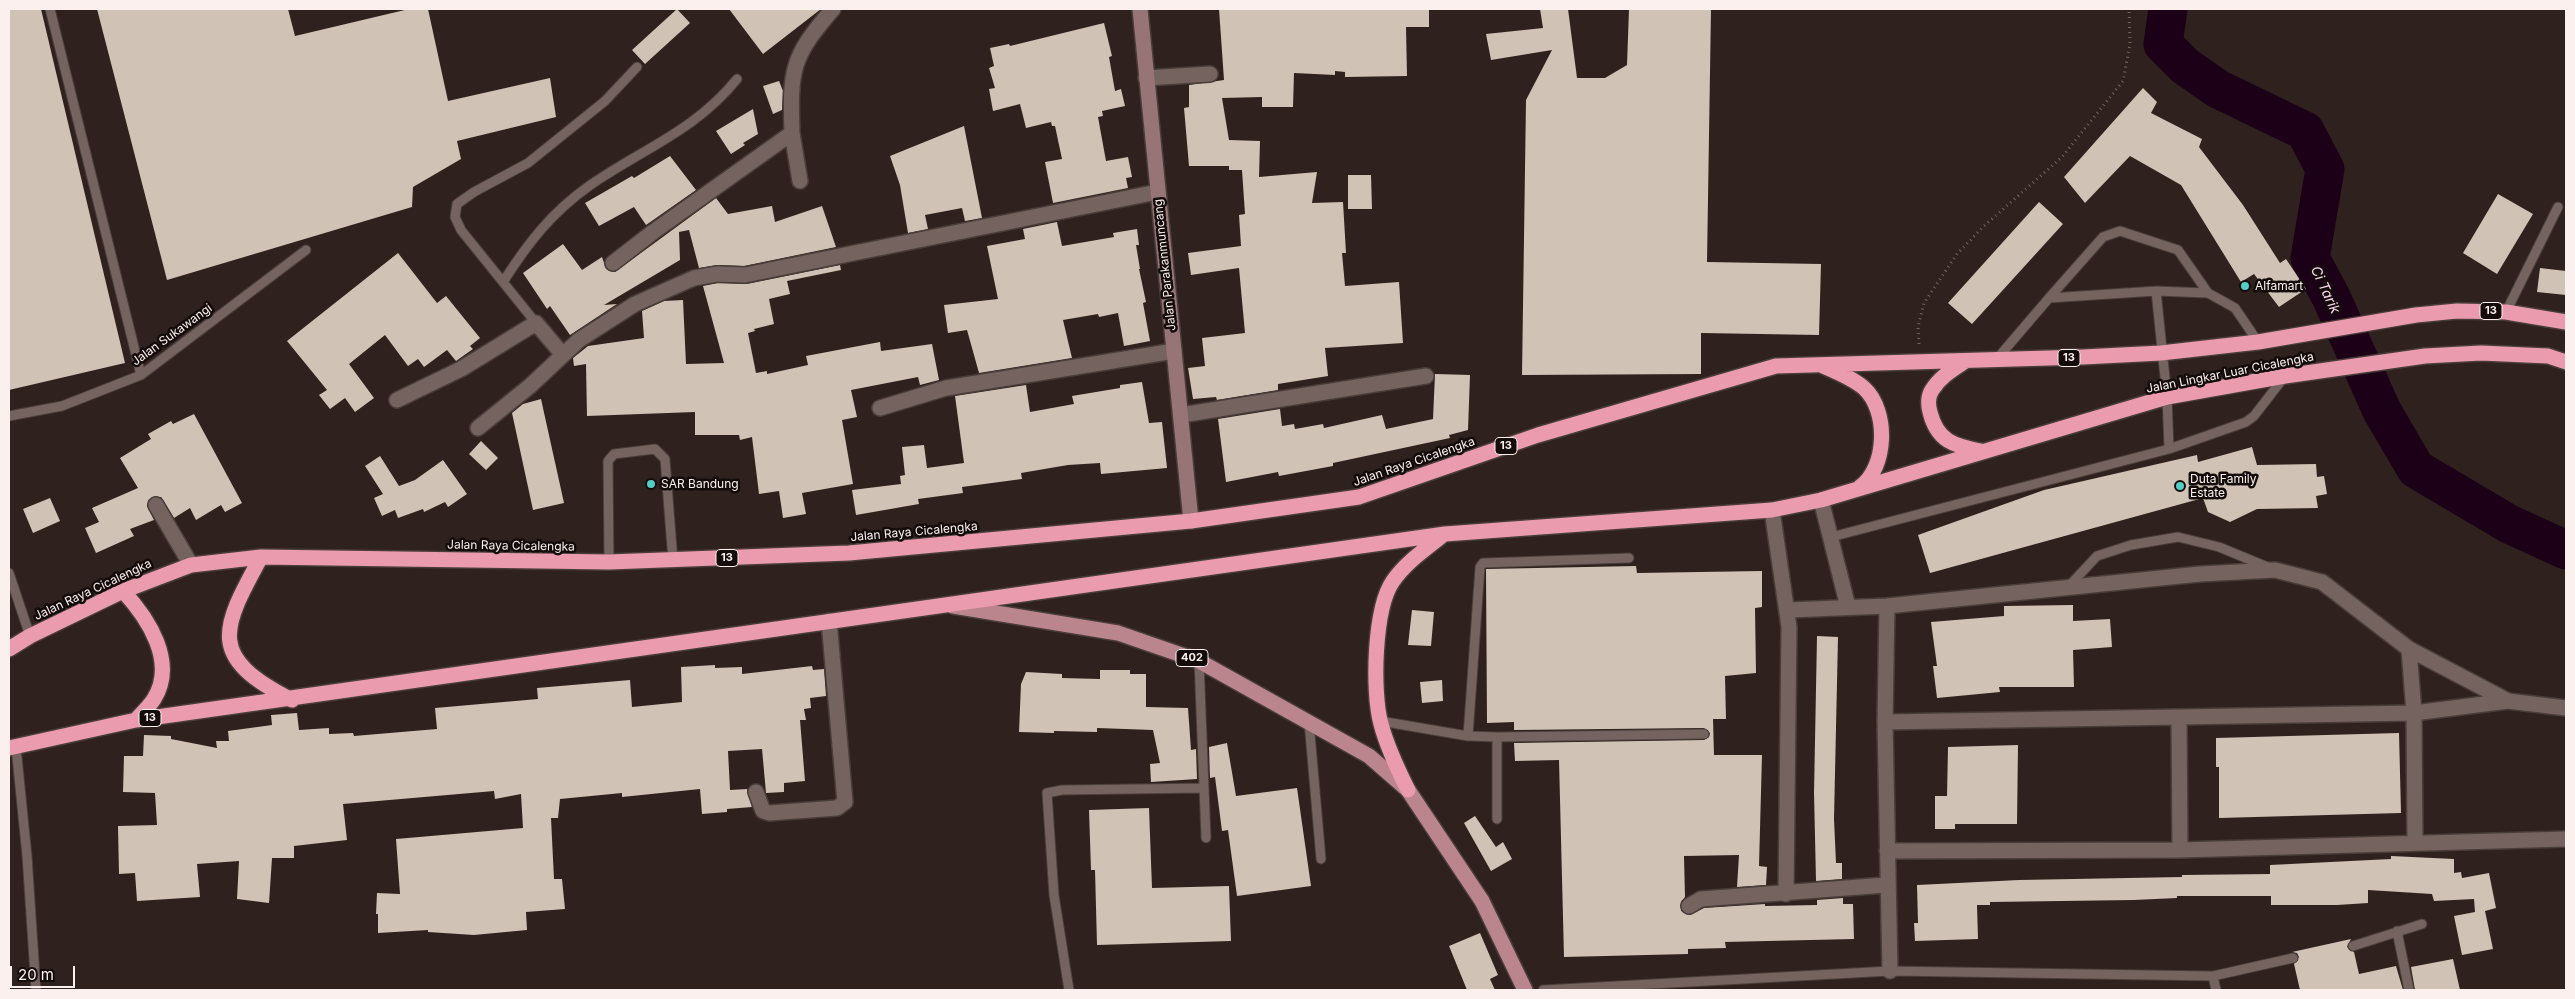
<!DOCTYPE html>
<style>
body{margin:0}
#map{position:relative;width:2575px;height:999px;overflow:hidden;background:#2f211d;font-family:Inter,sans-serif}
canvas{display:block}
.frame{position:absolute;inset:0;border:10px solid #fbf0ee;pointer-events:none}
.scale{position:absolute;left:10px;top:966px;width:65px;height:22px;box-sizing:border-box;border:2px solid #fbf0ee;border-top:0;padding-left:6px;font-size:15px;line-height:18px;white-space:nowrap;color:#fbf0ee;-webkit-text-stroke:4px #130c0b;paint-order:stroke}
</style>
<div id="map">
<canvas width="2575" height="999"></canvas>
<div class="frame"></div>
<div class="scale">20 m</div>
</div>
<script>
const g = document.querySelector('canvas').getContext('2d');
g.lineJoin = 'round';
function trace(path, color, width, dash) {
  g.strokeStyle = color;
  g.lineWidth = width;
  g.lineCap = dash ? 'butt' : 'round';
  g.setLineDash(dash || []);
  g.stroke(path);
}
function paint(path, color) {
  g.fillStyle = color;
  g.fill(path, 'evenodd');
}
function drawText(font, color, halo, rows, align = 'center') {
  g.font = font + ' Inter,sans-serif';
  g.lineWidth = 5;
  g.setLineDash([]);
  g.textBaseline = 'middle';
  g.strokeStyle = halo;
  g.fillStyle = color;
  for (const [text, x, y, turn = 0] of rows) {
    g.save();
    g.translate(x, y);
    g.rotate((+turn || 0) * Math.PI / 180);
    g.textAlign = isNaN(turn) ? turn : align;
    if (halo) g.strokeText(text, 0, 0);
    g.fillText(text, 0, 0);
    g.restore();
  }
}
const river = new Path2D(`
 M2168,9L2163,44L2185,66L2218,89L2305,131L2325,169L2310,258L2331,297L2382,411L2416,469L2509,524L2566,550`);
const building = new Path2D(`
 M9,9H41L125,363L9,390Z
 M97,9H288L295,36L409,9H428L448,101L550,78L556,117L457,141L461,159L413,187L412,207L167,280Z
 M677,9L690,23L645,64L632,50Z
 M729,9H821L763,54Z
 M1219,9H1429V27H1406L1407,76L1345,77V72L1335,71V75L1294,73L1293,107H1262V97L1222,98L1229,140L1260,141L1259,177L1317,172L1312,203L1343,202L1346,253H1342L1345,286L1399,282L1403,343L1325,348L1328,376L1278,384V390L1217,400L1216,397L1193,399L1188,368L1205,366L1202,338L1245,333L1239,268L1191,275L1188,253L1241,246L1239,215L1245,214L1242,170H1229V166H1189L1184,108L1189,107V85L1224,80Z
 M1540,9H1568L1577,78H1605L1627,65L1629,9H1711L1707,262L1821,264L1819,335L1701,333V374L1522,375L1526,100L1552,50L1491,60L1486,34L1543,28Z
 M1104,23L1112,56L1109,57L1115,91L1121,89L1125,106L1102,111L1103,116L1098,117L1106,161L1128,157L1132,177L1126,178L1128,188L1053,203L1045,162L1062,159L1055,126H1052L1051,122L1026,128L1020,104L993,111L989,89L995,88L989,68L994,66L990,48L1009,44L1010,46Z
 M779,81L783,91L782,110L773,114L763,86Z
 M2143,88L2157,102L2151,113L2202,139L2199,147L2243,205L2280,263L2286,259L2306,289L2279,307L2254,274L2241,282L2181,185L2130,156L2085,203L2064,177Z
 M753,109L758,134L743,143L745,145L731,154L716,131Z
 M964,126L982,218L965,221L962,208L925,215L928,229L908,233L900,185L890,156Z
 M670,156L696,190L646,225L634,207L599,226L585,203L632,176L634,178Z
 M1348,175H1371L1372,209H1348Z
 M2498,194L2533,214L2497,274L2463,253Z
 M716,198L728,214L772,206L775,222L822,206L836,247L744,266L717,265L699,268L689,230L679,232L680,260L604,305L617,304L570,335L550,306L547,309L523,273L563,244L582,270L602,257L606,269L615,272Z
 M2039,202L2063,224L1972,324L1948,303Z
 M1057,222L1062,246L1114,237L1113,233L1137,229L1139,245H1136L1140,269H1139L1146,302L1143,303L1150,341L1124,346L1118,313L1099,317L1098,314L1063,320L1072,358L979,373L967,330L948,333L944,305L998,299L987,246L1025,239L1023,229Z
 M398,253L437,303L446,296L480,338L470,346L473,349L456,361L447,350L424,367L418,359L408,366L385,335L349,364L374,398L355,412L345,398L330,409L319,395L327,390L287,341Z
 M840,265L841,270L787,281L790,294L769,299L774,324L754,329L755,331L748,333L756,373L767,371V374L808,365L806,356L880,342L881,351L932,344L939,380L920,385L918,377L851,390L857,417L842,420L853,484L802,493L806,514L783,518L779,491L759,494L752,437L740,440L739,435H695V412L587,416L586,364L574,366L573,358L588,346L644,338L642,311L664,301L683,300L686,364L724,363L703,286L718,283L747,284Z
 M2540,268L2566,271V295L2537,292Z
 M1435,374L1470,375L1468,430L1449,435L1450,438L1333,463V466L1279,476L1278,472L1226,482L1218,419L1280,409L1282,426L1294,424L1295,429L1323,424L1324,428L1382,415L1386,429L1433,419Z
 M1142,382L1149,423L1162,422L1167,468L1101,474L1100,463L1068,465L1021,473L1022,479L962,487L963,493L918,499L919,504L856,515L852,490L901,484L900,476L905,475L902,447L924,445L927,468L964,463L955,396L1026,385L1030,412L1074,404L1072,396L1120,388V385Z
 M541,399L564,503L533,510L512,413L523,404Z
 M194,414L242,503L225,512L221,505L196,520L190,508L174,518L161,497H152L147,506L154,520L130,529L134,536L96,553L85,528L99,522L92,508L138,488L120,458L151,439L148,434L171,421L173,424Z
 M481,441L498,458L486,470L469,454Z
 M2252,447L2257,465L2316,464L2317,477L2324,476L2327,494L2316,496L2318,508L2257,509L2230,522L2208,512L2203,498L1930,573L1918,535L2044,490L2197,455L2198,462Z
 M380,456L399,486L415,480L443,460L467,494L448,507L445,502L424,512L423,509L398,518L395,510L382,516L374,498L383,494L365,466Z
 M50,498L60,521L33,533L23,509Z
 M1636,566L1637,573L1762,571V607L1755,608L1756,673L1725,676L1726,719H1713L1714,755H1762L1759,866L1767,867L1766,885L1737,887L1739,855L1684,856L1685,897L1681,902V911L1690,915L1704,908L1765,904V906L1817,905V900L1843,898V904H1853L1854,939L1725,942L1726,948L1688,949V954L1564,957L1559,760L1515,761L1514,743L1704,740L1709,737L1710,733L1704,728L1514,730V722L1487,723L1486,569Z
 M2073,605V621L2110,619L2112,647L2073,650L2074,687H1999L2000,692L1937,698L1933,666H1937L1931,622L2004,616V606Z
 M1412,610L1434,612L1431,646L1408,645Z
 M1817,636L1838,637L1834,819L1836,863H1842V879L1816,881L1814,793Z
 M715,665V668L742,667V674L812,666L813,670L824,669L826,696L810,698L811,708L804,709L806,720H800L805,781L784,783V792L766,793L762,749L728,751L730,790L747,789L752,807L727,809V812L702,814L700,789L622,797V793L560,799L558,818H551L554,879H562L565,909L526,912L527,930L474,935L428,932V930L378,933V914H376L377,893L400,894L396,839L523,828L521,794L495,799L494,791L343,804L347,840L294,846V858H272L269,903L237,899L239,861L197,864L200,897L137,901L135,873L119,874L118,826L157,825L155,793L123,792L124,756H143L144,735L171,736V739L217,748L216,741H229L228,731L272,725L271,715L297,713L299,730L329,728V734L353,733L354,736L437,729L435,708L538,699L537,688L630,680L632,707L682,702L681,667Z
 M1100,670H1130V674H1146V707L1188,708L1191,750L1196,749L1197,779L1151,782L1150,764L1160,763L1153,730L1097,728V732L1054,731V733L1019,732L1021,684L1026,672L1062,674V678L1100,679Z
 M1442,680L1443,701L1422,703L1420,682Z
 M2399,733L2401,813L2219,818V767H2216V738Z
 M1227,743L1236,796L1297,788L1311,886L1237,896L1228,830L1222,831L1215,777L1210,778L1209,747Z
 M2018,745L2017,824H1955V829H1935V796H1947L1948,747Z
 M1149,808L1152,888L1229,886L1231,941L1097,945L1095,870H1091L1089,810Z
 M1475,816L1496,847L1503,842L1512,859L1491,871L1464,823Z
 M2391,856L2454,859V873L2461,872L2462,878L2489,873L2496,908L2485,911L2493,949L2462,955L2454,916L2475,912L2474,899L2434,901L2432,894L2368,890V903L2337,905H2271V896H2177V898L2134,900L1990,902V905H1977L1978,939L1915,941L1914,923H1918L1917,885L2019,880L2182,877V875L2270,874V865L2391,859Z
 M1480,933L1498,975L1490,979L1495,990H1467L1449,946Z
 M2351,939L2347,947L2354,952L2359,974L2396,966L2403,990H2300L2294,964L2299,957L2297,953L2292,952Z
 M2453,959L2460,990H2415L2411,967Z`);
const path = new Path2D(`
 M1919,344L1918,327L1924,303L1957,254L1983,227L2062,157L2123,81L2130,44L2129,9`);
const lane = new Path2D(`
 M50,9L141,375
 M503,282C528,243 551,213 589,186C642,149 695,131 737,79
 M2156,291L2167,397L2169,449
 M2049,298L2103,237L2120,231L2178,250L2208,293
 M2506,312L2558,207
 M536,323L461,230L455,217L457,204L474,192L528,163L605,101L637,67
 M1996,360L2049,298L2156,291L2208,293L2235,308L2258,342
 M9,416L62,406L141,375L306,250
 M1831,537L2169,449L2246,422L2254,416L2285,376
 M609,562L608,461L614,454L655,449L665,459L673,561
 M9,573L30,636
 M2069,586L2097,556L2131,545L2178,537L2219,547L2270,568
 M1199,661L1206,838
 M1380,721L1468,736L1497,737V819
 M1309,722L1321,859
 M1468,736L1480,567L1483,563L1629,558
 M1497,737L1704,734
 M16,747L27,856L36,990
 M2397,931L2409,990
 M2353,946L2422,924
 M2213,976L2216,990
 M1069,990L1054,895L1047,793L1062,790L1204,788
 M1543,990L1890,971L2213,976L2293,958`);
const street = new Path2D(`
 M1146,78L1210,74
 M792,133L800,181
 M613,263L653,232L792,133C790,70 791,57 833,9
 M397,400L461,369L536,323L563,355
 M880,408L946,388L1174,351
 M1181,415L1426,376
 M478,428L530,386L579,340L635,304L694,278L717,274L745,275L1157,192
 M1821,500L1848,607
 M156,505L191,565
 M1772,510L1789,627L1786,894
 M1887,606L1885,722L1890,971
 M1788,610L1887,606L2200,574L2275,570L2322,582L2409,649L2508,701
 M2409,649L2414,713L2415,843
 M2179,718L2180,850
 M1885,722L2414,713L2508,701L2566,708
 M756,792L763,811L769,813L837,808L845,802L829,621
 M1887,851L2180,850L2566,839
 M1689,906L1701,899L1886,885`);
const secondary = new Path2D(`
 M1140,9L1191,521`);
const primary = new Path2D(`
 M953,606L1118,633L1199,661L1369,756L1408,790L1482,901L1525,990`);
const highway = new Path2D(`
 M1964,362C1952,370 1940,377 1932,390C1928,396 1928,405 1930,412C1937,441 1954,446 1981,451
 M1823,366C1837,372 1852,378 1864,388C1889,411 1887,468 1860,487
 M261,557C221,630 207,657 292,700
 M123,591C148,618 177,662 154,699C149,707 141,714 136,720
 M9,649L30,636L123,591L191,565L261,557L609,562L849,553L1191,521L1359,497L1538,435L1776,366L2083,357L2161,353L2258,342L2416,315L2457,311L2506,312L2566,322
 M9,748L136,720L1445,534L1772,510L1821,500L2167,397L2285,376L2425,356L2481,353L2548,356L2566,362
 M1408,790C1397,768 1387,747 1381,724C1372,692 1374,608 1393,581C1406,562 1426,549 1443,535`);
const markers = [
 [2245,286,5,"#54cdc7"],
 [651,484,5,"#54cdc7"],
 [2180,486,5,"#54cdc7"]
];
const shields = [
 [2491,311,22],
 [2069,358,22],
 [1506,446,22],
 [727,558,22],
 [1192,658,32],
 [150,718,22]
];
const shieldNames = [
 ["13",2491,311],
 ["13",2069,358],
 ["13",1506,446],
 ["13",727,558],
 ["402",1192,658],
 ["13",150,718]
];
const streetNames = [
 ["Jalan Parakanmuncang",1165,265,-96],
 ["Jalan Sukawangi",172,335,-36],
 ["Jalan Lingkar Luar Cicalengka",2230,373,-11],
 ["Jalan Raya Cicalengka",1414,462,-19],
 ["Jalan Raya Cicalengka",914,532,-5],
 ["Jalan Raya Cicalengka",511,546,1],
 ["Jalan Raya Cicalengka",93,590,-25]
];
const poiNames = [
 ["Alfamart",2255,286],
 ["Duta Family",2190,479],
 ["Estate",2190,493],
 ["SAR Bandung",661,484]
];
const waterNames = [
 ["Ci Tarik",2325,290,65]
];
trace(river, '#1c0018', 39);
paint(building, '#d0c2b5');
trace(lane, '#493d3a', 11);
trace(street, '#493d3a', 18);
trace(secondary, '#493d3a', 18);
trace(primary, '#493d3a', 18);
trace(highway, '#493d3a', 18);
trace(path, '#726561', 3, [1, 4]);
trace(lane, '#74635e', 9);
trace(street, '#74635e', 15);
trace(secondary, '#977476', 15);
trace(primary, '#bb858d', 15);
trace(highway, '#ea9bad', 15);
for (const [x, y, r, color] of markers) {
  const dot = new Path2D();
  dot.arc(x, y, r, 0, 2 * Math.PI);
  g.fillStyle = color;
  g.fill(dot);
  trace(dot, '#130c0b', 2);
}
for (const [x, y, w] of shields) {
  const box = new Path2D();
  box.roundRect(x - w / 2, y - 8.5, w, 17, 4);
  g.fillStyle = '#130c0b';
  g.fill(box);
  trace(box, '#fbf0ee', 1);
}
drawText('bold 11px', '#fbf0ee', null, shieldNames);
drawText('12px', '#fbf0ee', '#130c0b', streetNames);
drawText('12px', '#fbf0ee', '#130c0b', poiNames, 'left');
drawText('italic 14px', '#fdd4f4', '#130c0b', waterNames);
</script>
